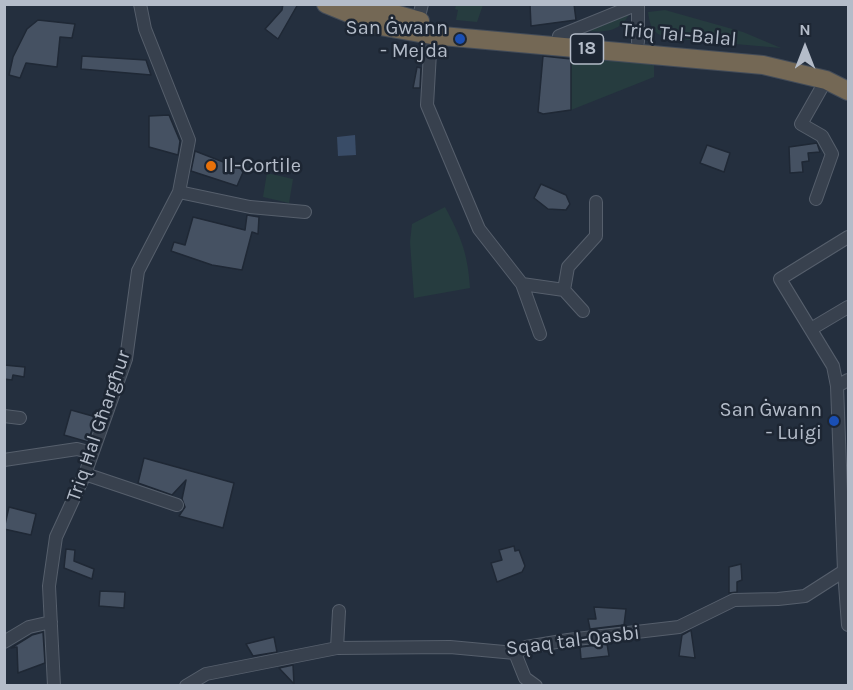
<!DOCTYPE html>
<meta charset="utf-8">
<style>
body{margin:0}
#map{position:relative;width:853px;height:690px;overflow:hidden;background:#242f3e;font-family:Karla,sans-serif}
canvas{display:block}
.frame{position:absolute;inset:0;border:6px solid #b4bcc9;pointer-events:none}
.north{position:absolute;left:775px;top:18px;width:60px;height:60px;-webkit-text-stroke:4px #1d2633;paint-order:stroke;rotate:0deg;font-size:16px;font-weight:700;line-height:24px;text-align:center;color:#b4bcc9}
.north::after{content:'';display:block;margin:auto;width:21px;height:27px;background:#b4bcc9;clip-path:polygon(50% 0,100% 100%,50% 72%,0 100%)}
</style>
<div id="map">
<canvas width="853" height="690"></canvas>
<div class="frame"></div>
<div class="north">N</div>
</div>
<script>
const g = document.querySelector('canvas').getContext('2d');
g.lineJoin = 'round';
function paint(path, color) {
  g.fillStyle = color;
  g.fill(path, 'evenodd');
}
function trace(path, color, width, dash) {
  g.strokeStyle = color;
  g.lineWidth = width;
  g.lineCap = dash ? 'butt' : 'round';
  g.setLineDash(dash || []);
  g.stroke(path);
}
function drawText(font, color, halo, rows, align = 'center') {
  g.font = font + ' Karla,sans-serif';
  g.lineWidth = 5;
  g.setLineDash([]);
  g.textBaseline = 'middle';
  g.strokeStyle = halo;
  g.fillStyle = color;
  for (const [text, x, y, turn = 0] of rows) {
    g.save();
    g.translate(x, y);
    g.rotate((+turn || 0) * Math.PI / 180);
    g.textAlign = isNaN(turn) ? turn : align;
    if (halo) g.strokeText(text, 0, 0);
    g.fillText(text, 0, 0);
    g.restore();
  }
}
const green = new Path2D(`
 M456,5H483L477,22L456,20L458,10L455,9Z
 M665,10L743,32L781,48L666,38C652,32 650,26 648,12Z
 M630,13C619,33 606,32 584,31Z
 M584,57L654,63V77L571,110V60Z
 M267,173L293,179L289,203L263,197Z
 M445,207C461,237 468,254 470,288L414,298L410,242L412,224Z`);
const water = new Path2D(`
 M355,135L356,155L338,156L337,137Z`);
const building = new Path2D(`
 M283,4H298L278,39L265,29L282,10Z
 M530,4H574L576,20L531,26Z
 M38,20L75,24L72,38L60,37L57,67L26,63L20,78L9,75L13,57L27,29Z
 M82,56L146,60L151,75L81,69Z
 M543,56L571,59V110L543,114L538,112Z
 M417,67L421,68L420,88H413Z
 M169,115L180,141L178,155L149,147V116Z
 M817,143L820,152L808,153L809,161L802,162L803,172L790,173L789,147Z
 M707,145L730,153L724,172L700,163Z
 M195,151L244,170L237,186L191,171Z
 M541,184L566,195L570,204L566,210L548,209L534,198Z
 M247,215L259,217L258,234L252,232L242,270L212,265L171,251L174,242L185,245L193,217L245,230Z
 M4,365L25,367L24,377L13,375L12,380L4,379Z
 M71,410L96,417L88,442L64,435Z
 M144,458L234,483L223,528L179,516L185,507L182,499L186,480L172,495L138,483Z
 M9,507L36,514L31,535L4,529Z
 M514,546L515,551L519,550L525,566L522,572L497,582L491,563L502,560L499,550Z
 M66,549L75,550L74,561L94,569L92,579L64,568Z
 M741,564L742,580L737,582V592L729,593V567Z
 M100,591L125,592L124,608L99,606Z
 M594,607L626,609L624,625L590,629L588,619H596Z
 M691,630L695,658L679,656L682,635Z
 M43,632L45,663L18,673L17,647L11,648L32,635Z
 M274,637L277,652L253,656L246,644Z
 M607,644L609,656L581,659L580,647Z
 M293,665L294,684L279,668Z`);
const minor = new Path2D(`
 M418,21L422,4
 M431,35L427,105L479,229L522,284L540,334
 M559,36L638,4
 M638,42V4
 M179,192L250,207L305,212
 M816,199L832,154L822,136L801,124L826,80
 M848,237L780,279L833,366L837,386L844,571L848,625
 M522,284L564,290L583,311
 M564,290L568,267L596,236V202
 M811,329L848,307
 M837,386L848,380
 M4,416L20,418
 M4,460L77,449L92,453
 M85,474L177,505
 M4,642L29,627L51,622
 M337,648L339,611
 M515,653L525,678L536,686
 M54,686L49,586L56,537L85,474L126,359L138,271L179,192L189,140L145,29L140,4
 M186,686L206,674L337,648L450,647L515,653L526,647L568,640L679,627L734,600L778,599L805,596L844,571`);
const highway = new Path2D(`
 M326,4L380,26L431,35L763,65L826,80L848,91
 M358,4L420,21`);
const markers = [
 [460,39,6,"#1a4fb4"],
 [211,166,6,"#e8710a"],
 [834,421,6,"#1a4fb4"]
];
const shields = [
 [587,49,33]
];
const shieldNames = [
 ["18",587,49]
];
const poiNames = [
 ["San Ġwann",448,28],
 ["- Mejda",448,51],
 ["Il-Cortile",223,166,"left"],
 ["San Ġwann",822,410],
 ["- Luigi",822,433]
];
const streetNames = [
 ["Triq Tal-Balal",679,35,5],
 ["Triq Ħal Għargħur",99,426,-71],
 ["Sqaq tal-Qasbi",573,641,-7]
];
paint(green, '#263c3f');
paint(water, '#394c67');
paint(building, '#455162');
trace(building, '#1f2835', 1.5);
trace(minor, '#565f6c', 14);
trace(highway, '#434c59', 20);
trace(minor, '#38414e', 12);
trace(highway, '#746855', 18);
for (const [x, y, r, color] of markers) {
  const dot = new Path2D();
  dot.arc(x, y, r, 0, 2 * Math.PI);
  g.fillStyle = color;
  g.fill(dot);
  trace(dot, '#1d2633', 2);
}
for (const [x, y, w] of shields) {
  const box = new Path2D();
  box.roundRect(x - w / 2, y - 15, w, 30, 4.5);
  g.fillStyle = '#1d2633';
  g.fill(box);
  trace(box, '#b4bcc9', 1.5);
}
drawText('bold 18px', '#b4bcc9', null, shieldNames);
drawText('20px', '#b4bcc9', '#1d2633', poiNames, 'right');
drawText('20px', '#b4bcc9', '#1d2633', streetNames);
</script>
